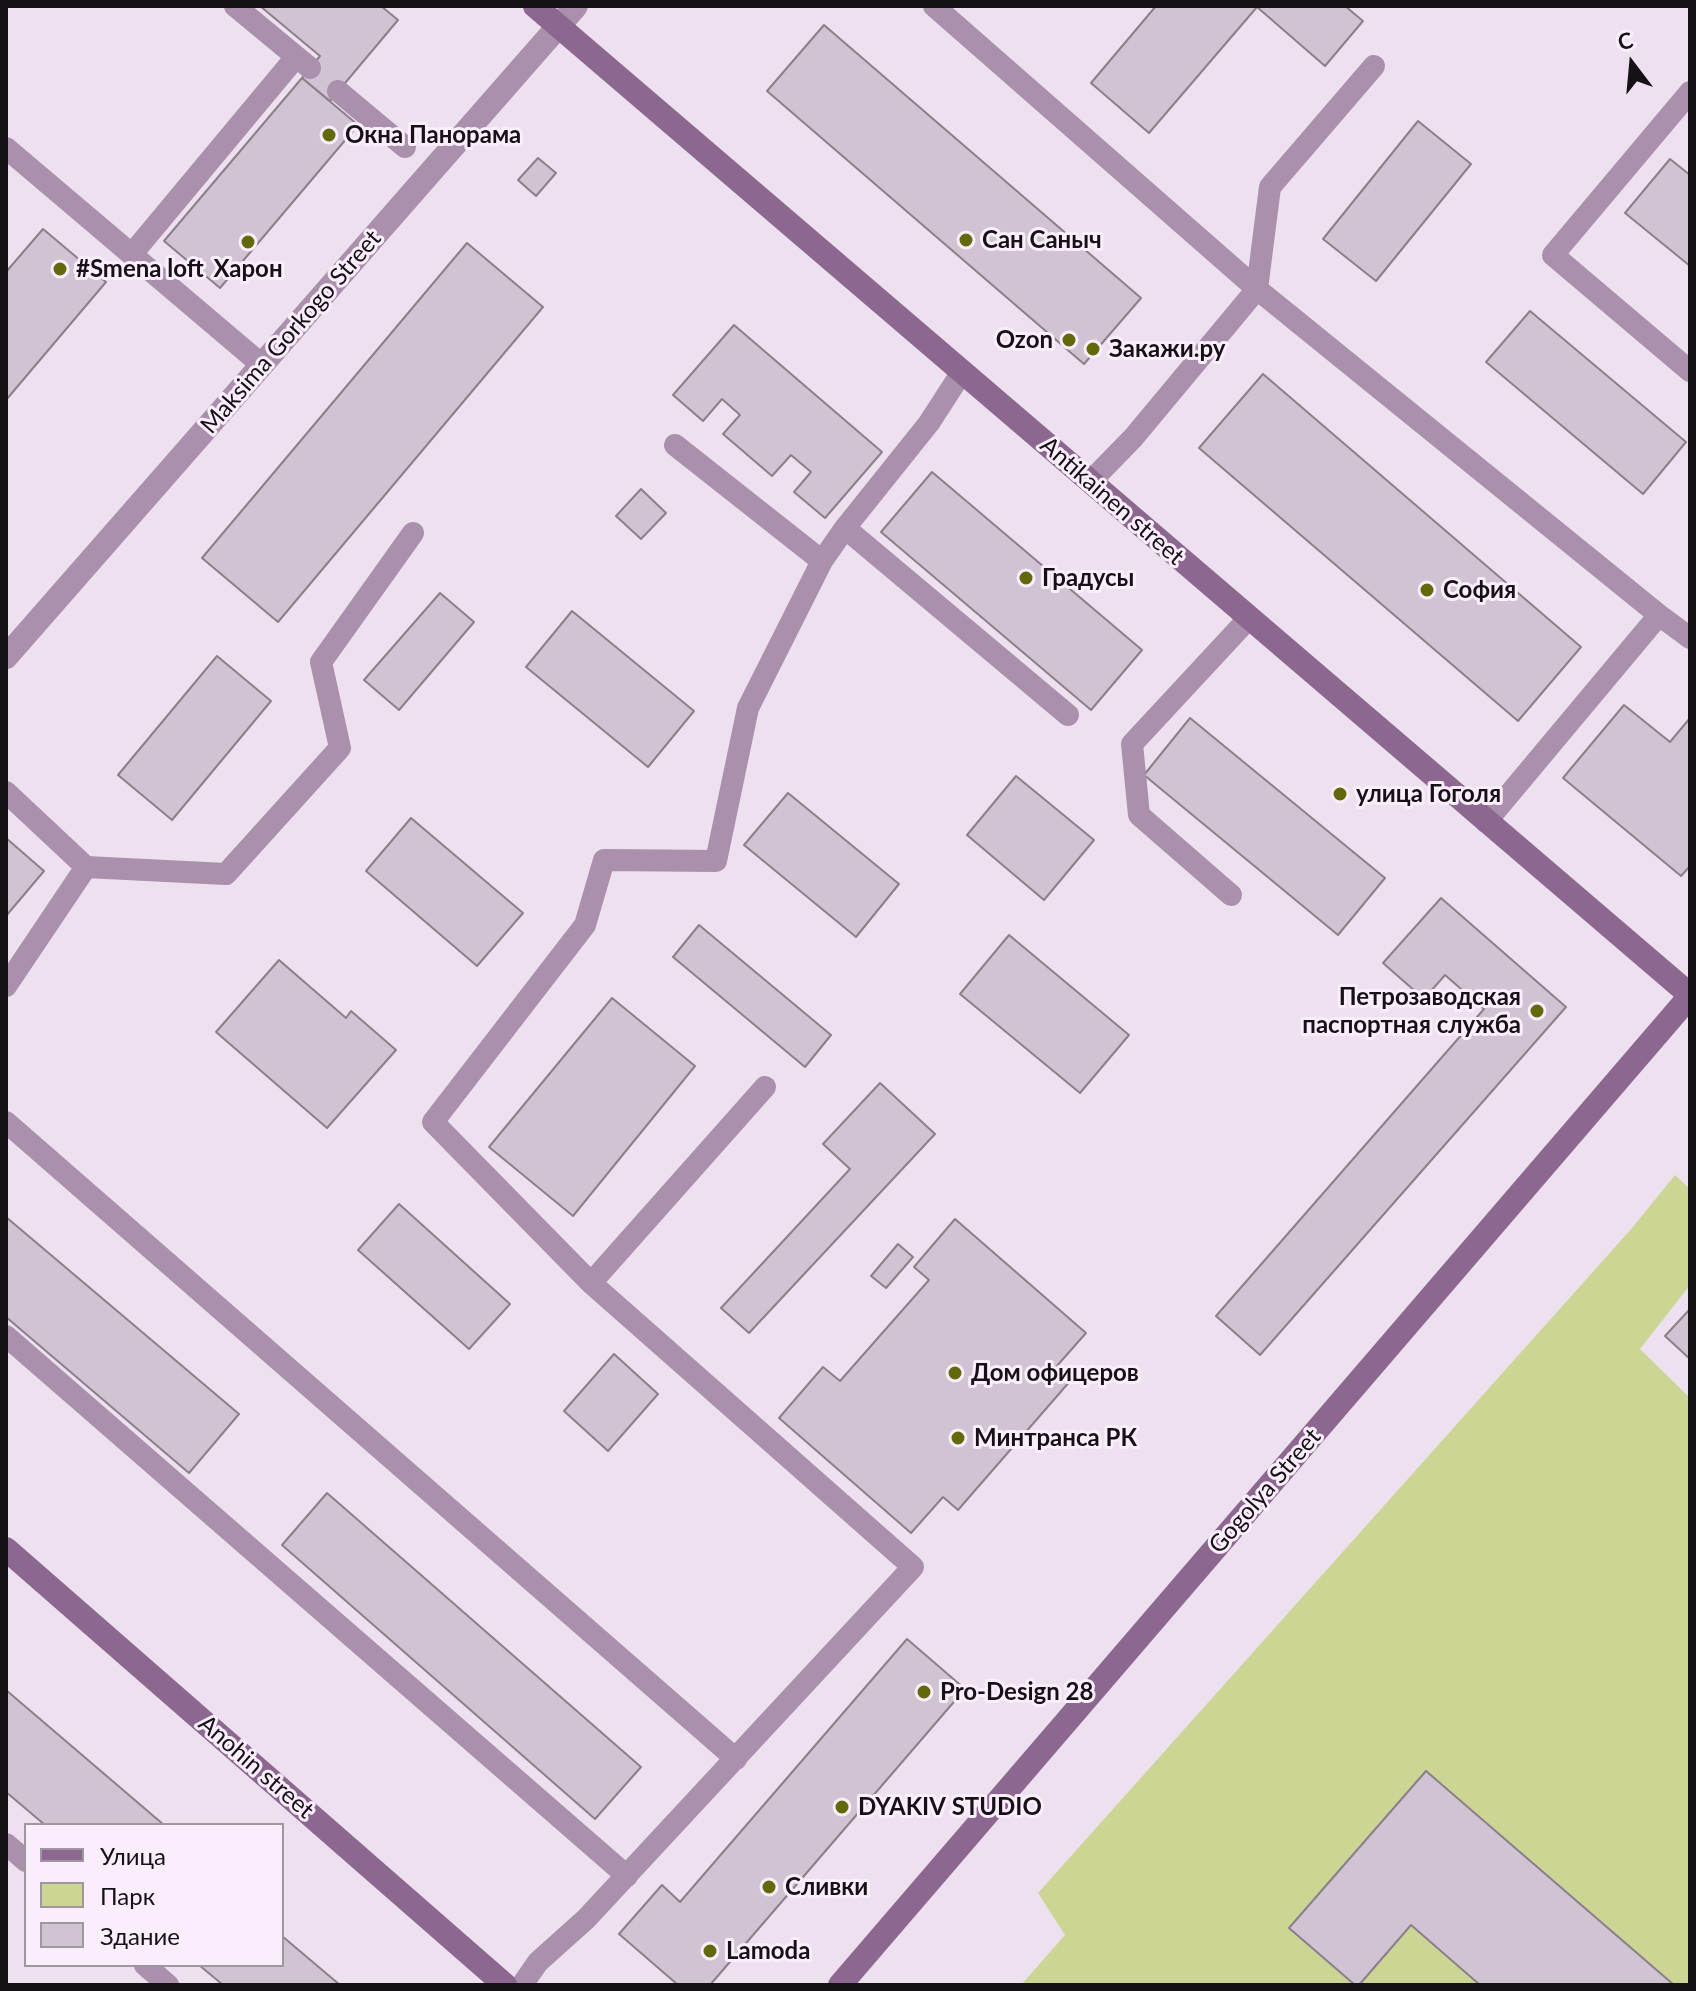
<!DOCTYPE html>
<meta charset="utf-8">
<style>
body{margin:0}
#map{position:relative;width:1696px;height:1991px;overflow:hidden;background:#eee1ef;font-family:Lato,sans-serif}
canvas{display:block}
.frame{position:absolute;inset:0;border:8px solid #161116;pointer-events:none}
.legend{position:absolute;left:24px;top:1823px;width:260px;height:144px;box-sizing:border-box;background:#fbeefc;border:2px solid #9f96a0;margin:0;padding:10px 14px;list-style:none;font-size:24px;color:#161116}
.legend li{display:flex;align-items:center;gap:16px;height:40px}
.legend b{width:40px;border:2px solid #9f96a0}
.north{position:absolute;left:1592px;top:24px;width:80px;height:80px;-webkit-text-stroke:6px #fbeefc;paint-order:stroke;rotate:344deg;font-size:22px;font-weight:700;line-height:32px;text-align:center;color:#161116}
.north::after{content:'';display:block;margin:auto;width:28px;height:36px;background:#161116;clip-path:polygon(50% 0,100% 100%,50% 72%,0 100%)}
</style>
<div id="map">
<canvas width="1696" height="1991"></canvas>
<div class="frame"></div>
<ul class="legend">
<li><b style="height:10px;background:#8c678f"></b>Улица</li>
<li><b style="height:22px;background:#ccd593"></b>Парк</li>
<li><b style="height:22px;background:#d1c4d2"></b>Здание</li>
</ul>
<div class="north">С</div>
</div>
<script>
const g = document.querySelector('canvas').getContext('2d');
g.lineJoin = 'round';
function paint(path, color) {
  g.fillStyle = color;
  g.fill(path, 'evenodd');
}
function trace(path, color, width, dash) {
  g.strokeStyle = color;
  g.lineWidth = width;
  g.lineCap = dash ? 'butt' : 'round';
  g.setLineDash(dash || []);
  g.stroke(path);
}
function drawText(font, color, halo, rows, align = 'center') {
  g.font = font + ' Lato,sans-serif';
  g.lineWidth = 6;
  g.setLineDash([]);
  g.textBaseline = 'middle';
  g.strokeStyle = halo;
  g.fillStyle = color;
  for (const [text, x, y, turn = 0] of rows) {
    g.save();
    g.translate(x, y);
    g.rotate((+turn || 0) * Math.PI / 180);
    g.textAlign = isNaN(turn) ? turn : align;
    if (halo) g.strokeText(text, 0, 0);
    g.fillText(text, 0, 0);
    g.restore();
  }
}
const green = new Path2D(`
 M1675,1175L1690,1189V1285L1640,1349L1690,1398V1985H1021L1065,1935L1038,1893L1632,1228Z`);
const building = new Path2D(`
 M260,6H381L398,20L330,101L302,78L320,56Z
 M1156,6H1345L1363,21L1325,66L1257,7L1149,133L1091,83Z
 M824,25L1141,298L1084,364L767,91Z
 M302,78L358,125L220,288L164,241Z
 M1418,121L1471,164L1376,281L1323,239Z
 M538,158L556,173L536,196L518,180Z
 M1670,159L1690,175V266L1625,213Z
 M43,229L106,282L6,400V272Z
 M467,243L543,307L278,622L202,558Z
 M1530,311L1686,442L1643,494L1486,362Z
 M734,325L882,452L825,518L794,492L811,472L791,455L772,476L723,434L740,415L722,399L703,421L673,395Z
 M1263,374L1581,647L1518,721L1199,448Z
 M932,472L1142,650L1091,710L881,532Z
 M641,489L666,513L641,539L616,516Z
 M440,593L474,622L399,710L364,680Z
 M572,611L694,711L648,767L526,667Z
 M217,656L271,701L172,820L118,775Z
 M1624,705L1670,742L1690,718V866L1681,876L1563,778Z
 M1190,718L1385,878L1338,935L1144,775Z
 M1016,776L1094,840L1044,900L967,835Z
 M788,793L899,884L856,937L744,845Z
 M411,818L523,913L477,966L366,871Z
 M6,838L44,871L6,916Z
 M1441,898L1566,1007L1260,1355L1216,1316L1484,1009L1445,975L1424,999L1383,963Z
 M699,925L831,1035L805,1067L673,957Z
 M1009,935L1129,1035L1080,1093L960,994Z
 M279,960L346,1018L351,1011L396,1050L327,1128L216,1032Z
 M612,998L695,1066L573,1216L489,1147Z
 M880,1083L935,1134L749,1333L721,1308L850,1169L823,1144Z
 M399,1204L510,1304L469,1349L358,1250Z
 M6,1217L239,1414L189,1473L6,1317Z
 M955,1219L1086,1333L1056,1367L1071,1380L958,1510L943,1497L911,1533L779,1418L823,1367L840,1381L929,1280L914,1267Z
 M898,1244L913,1257L886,1288L871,1276Z
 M1690,1309V1359L1665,1336Z
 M614,1354L658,1394L608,1451L564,1411Z
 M327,1493L641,1767L595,1819L282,1545Z
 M907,1639L965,1689L710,1985H678L619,1934L662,1885L680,1902Z
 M6,1690L164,1825H45L6,1792Z
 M1426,1771L1674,1985H1480L1411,1925L1359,1985H1355L1289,1928Z
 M282,1936L340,1985H223L199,1965H282Z`);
const lane = new Path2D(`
 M235,6L310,68
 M934,6L1257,289L1270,187L1374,66
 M338,91L405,147
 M1690,92L1553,255L1690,371
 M6,148L262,365
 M132,254L296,57
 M675,445L822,561
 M1090,482L1133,438L1257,289L1659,615L1486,822
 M845,528L1068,715
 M1659,615L1690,638
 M6,792L86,867
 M1231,895L1139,815L1132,744L1249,618
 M6,986L86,867L226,874L340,748L321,662L413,533
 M6,1122L736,1759
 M591,1283L765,1087
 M6,1336L627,1876
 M6,1844L26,1861
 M145,1965L168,1985
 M522,1985L538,1962L586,1919L913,1567L591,1283L433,1122L585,925L604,860L716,861L748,708L822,561L845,528L929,423L962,372`);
const street = new Path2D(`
 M6,657L576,6`);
const secondary = new Path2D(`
 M535,6L1690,995
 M6,1549L505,1985
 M840,1985L1690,996`);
const markers = [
 [329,135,8,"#61690b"],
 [966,240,8,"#61690b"],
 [248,242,8,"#61690b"],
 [60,269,8,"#61690b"],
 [1069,340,8,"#61690b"],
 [1093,349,8,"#61690b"],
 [1026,578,8,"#61690b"],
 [1427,590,8,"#61690b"],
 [1340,794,8,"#61690b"],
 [1537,1011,8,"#61690b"],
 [955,1373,8,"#61690b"],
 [958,1438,8,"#61690b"],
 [924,1692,8,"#61690b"],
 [842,1807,8,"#61690b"],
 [769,1887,8,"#61690b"],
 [710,1951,8,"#61690b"]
];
const poiNames = [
 ["Окна Панорама",345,135],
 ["Сан Саныч",982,240],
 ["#Smena loft",76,269],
 ["Харон",248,269,"center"],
 ["Ozon",1053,340,"right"],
 ["Закажи.ру",1109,349],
 ["Градусы",1042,578],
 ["София",1443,590],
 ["улица Гоголя",1356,794],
 ["Петрозаводская",1521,997,"right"],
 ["паспортная служба",1521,1025,"right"],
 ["Дом офицеров",971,1373],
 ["Минтранса РК",974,1438],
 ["Pro-Design 28",940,1692],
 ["DYAKIV STUDIO",858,1807],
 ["Сливки",785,1887],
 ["Lamoda",726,1951]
];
const streetNames = [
 ["Maksima Gorkogo Street",291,332,-49],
 ["Antikainen street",1112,501,41],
 ["Gogolya Street",1265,1491,-49],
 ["Anohin street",256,1767,41]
];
paint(green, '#ccd593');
paint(building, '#d1c4d2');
trace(building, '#8b7f8c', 2);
trace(lane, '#aa90ac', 22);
trace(street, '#aa90ac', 24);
trace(secondary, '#8c678f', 24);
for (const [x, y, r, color] of markers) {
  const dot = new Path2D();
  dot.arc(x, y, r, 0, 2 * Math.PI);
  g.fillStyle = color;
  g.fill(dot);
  trace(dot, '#fbeefc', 3);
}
drawText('bold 24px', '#161116', '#fbeefc', poiNames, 'left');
drawText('24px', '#161116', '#fbeefc', streetNames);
</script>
